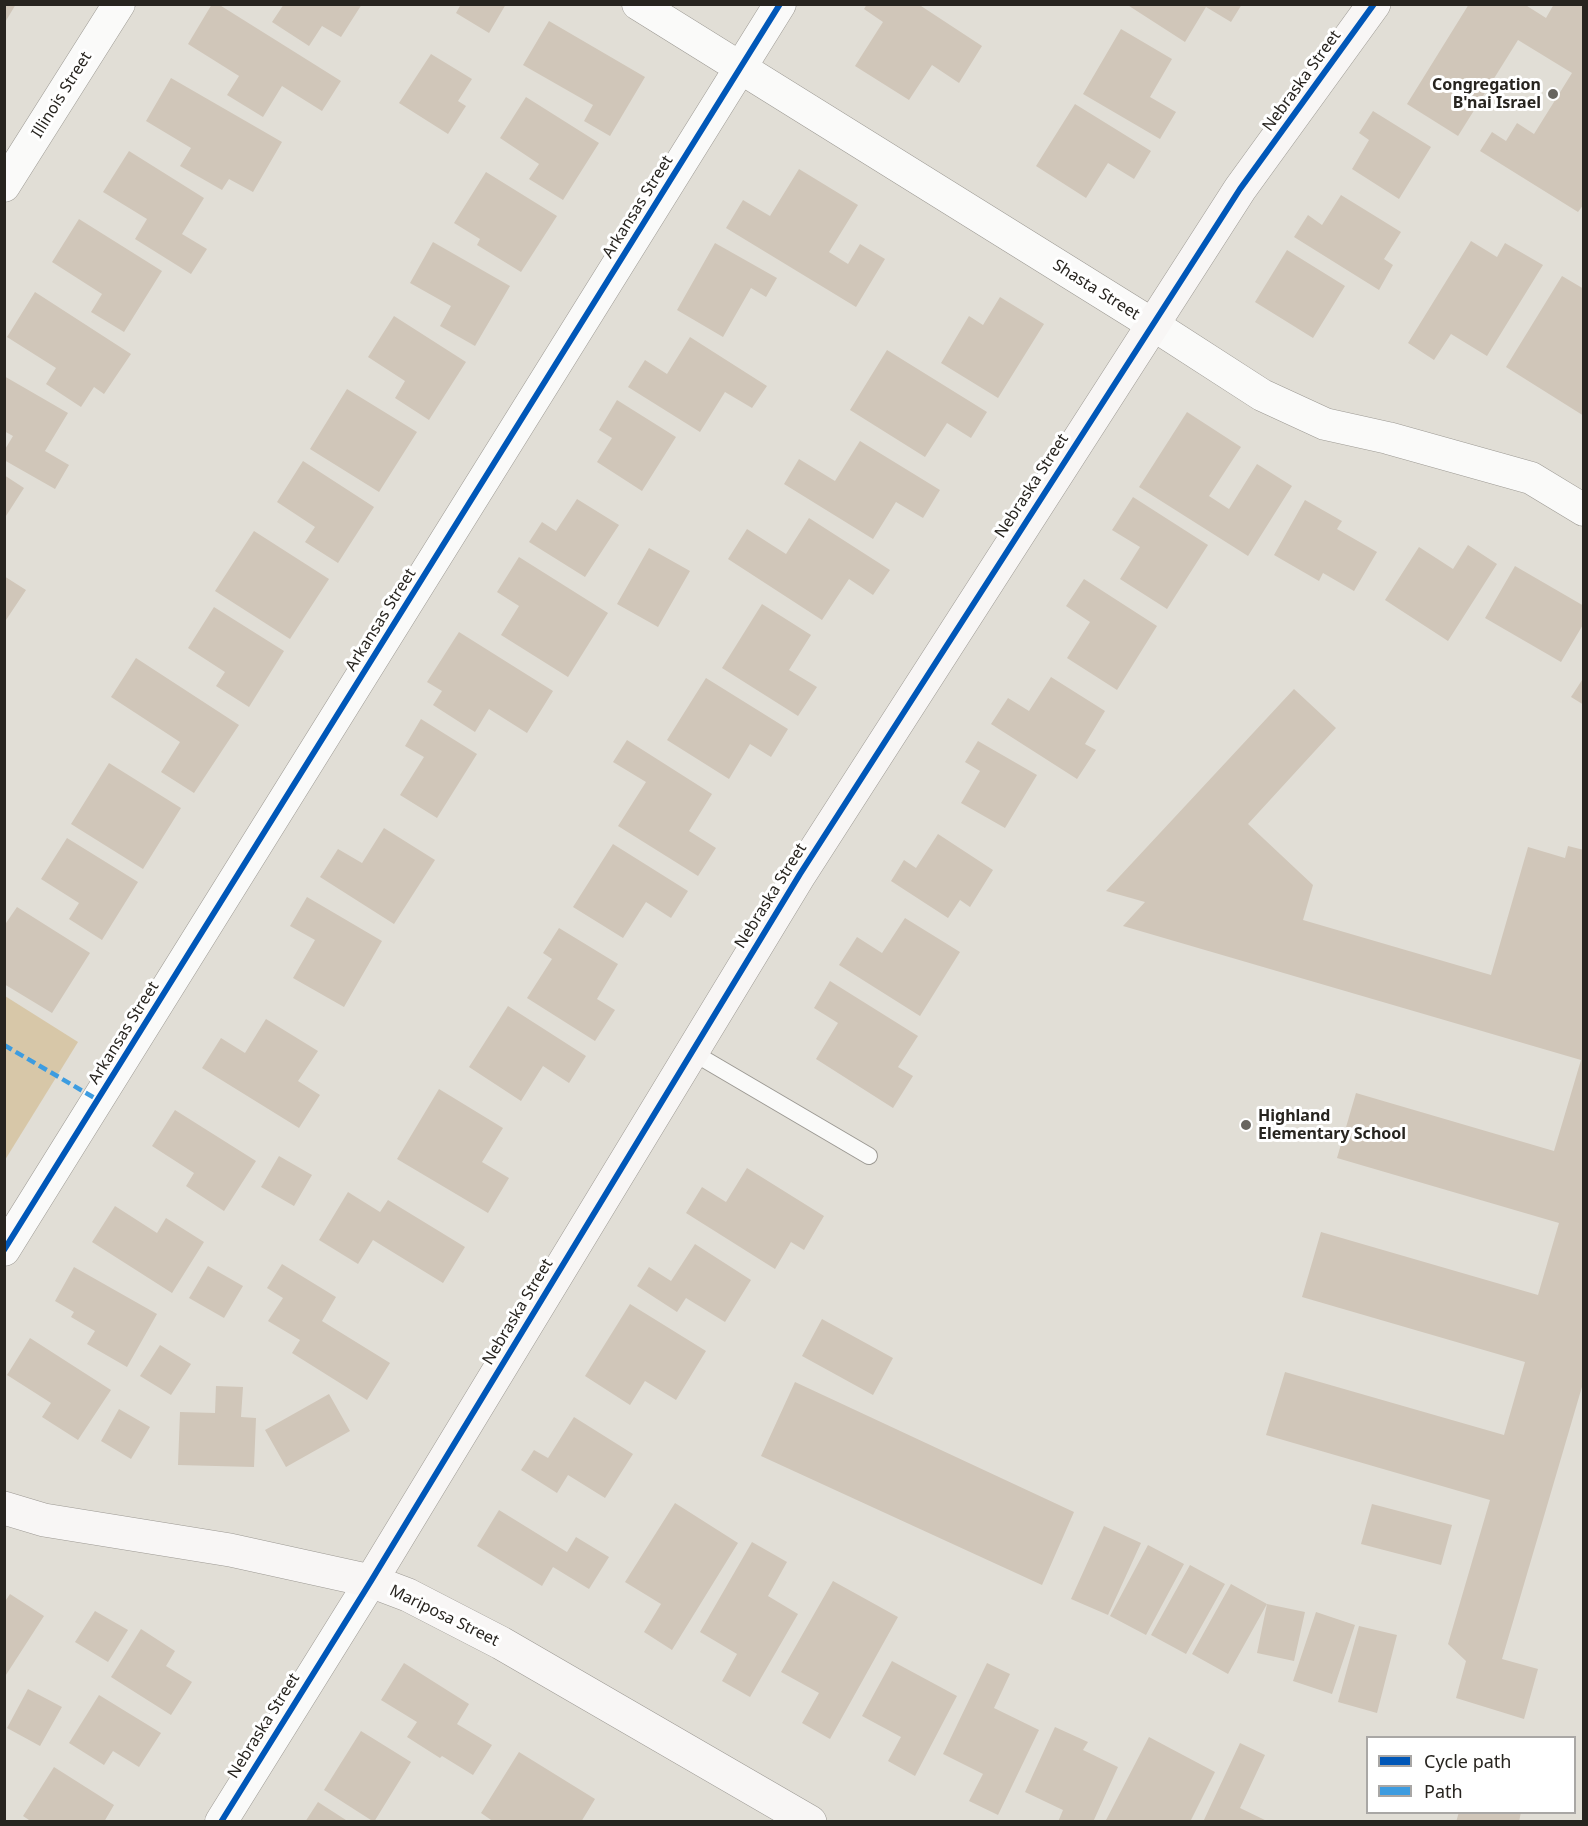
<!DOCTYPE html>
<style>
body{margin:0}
#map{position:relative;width:1588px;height:1826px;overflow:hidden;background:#e1ded6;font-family:"Noto Sans",sans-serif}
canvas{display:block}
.frame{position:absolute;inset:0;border:6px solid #27241f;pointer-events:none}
.legend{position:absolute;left:1366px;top:1736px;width:210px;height:78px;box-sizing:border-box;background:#fff;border:2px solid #a9a7a5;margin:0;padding:8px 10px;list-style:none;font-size:18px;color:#27241f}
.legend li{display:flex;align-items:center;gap:12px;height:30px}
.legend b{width:30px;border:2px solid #a9a7a5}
</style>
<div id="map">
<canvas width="1588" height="1826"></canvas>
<div class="frame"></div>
<ul class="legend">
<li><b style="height:8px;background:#0057b8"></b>Cycle path</li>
<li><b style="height:8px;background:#3d9ce0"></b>Path</li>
</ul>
</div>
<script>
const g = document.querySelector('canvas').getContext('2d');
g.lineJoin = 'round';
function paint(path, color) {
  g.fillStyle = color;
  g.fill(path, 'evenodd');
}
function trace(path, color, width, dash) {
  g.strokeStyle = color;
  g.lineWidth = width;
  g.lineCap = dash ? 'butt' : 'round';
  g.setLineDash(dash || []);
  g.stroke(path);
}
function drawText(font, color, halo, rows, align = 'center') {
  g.font = font + ' "Noto Sans",sans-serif';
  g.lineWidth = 6;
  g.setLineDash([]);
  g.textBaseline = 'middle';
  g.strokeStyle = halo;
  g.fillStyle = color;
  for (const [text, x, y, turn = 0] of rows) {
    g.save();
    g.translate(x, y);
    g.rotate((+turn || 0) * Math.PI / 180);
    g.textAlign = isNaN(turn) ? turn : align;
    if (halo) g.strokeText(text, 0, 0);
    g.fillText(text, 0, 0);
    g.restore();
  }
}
const green = new Path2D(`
 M5,996L78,1042L5,1160Z`);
const building = new Path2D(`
 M4,4H16L4,24Z
 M212,4H218L341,81L322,111L282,86L263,117L227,95L239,76L188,44Z
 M284,4H362L341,37L322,26L309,46L272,22Z
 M461,4H506L489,33L456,13Z
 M867,4H918L982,46L959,83L932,65L909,100L855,66L883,22L864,9Z
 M1126,4H1242L1231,22L1206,7L1185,42Z
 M1469,4H1524L1546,18L1554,4H1584V204L1578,212L1480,151L1492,132L1506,141L1517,123L1534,134L1572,73L1518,40L1458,136L1407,104Z
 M549,21L645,77L610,136L584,121L593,105L523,65Z
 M1121,29L1172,59L1150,97L1176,112L1160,139L1083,94Z
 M431,54L472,79L458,101L466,106L448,134L399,103Z
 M171,78L282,142L253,192L229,179L222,190L180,166L191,148L146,121Z
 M526,97L599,143L563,200L529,179L539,164L500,138Z
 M1075,104L1151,151L1134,179L1108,163L1086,198L1036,166Z
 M1373,111L1431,147L1399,199L1352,169L1369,140L1359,133Z
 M129,151L204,198L182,234L207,249L191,274L135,239L147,219L103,192Z
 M799,169L858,205L829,252L848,264L860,244L885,259L856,307L726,228L743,200L770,216Z
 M486,172L557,216L521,272L477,245L480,239L454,223Z
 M1341,195L1401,232L1384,259L1393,265L1379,290L1294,237L1308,215L1322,225Z
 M79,219L162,271L124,332L91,312L102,294L52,262Z
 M1471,241L1497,257L1505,243L1543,265L1487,356L1451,334L1434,360L1408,343Z
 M433,242L510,286L475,346L440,326L451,306L410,283Z
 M715,243L777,278L766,297L751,288L723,337L677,310Z
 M1287,250L1345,286L1313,338L1255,302Z
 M1562,276L1584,289V416L1506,367Z
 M35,292L131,354L104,394L94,387L81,407L46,384L56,368L7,337Z
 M1000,297L1044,324L998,398L941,363L969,316L983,325Z
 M394,316L466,362L429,420L395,398L405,381L368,357Z
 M690,337L767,386L752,408L725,392L700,432L628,387L645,360L667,374Z
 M887,350L987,412L971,438L947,423L925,457L850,410Z
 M4,376L68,413L45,451L69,465L55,489L4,460V451L13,436L4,431Z
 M347,389L417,432L379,492L310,449Z
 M617,400L676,437L642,491L597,462L612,438L599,430Z
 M1187,412L1241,447L1209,496L1229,509L1257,464L1292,486L1248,556L1139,487Z
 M860,441L940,490L923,518L896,502L873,539L784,484L799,459L835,481Z
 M303,461L374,507L338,563L305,542L315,527L277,502Z
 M4,475L24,488L4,519Z
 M1133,497L1208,545L1167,609L1120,579L1140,547L1112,530Z
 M577,499L619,525L585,577L529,542L542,522L556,531Z
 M1305,500L1342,521L1337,529L1377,552L1354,591L1323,573L1319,581L1274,555Z
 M809,518L890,570L873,595L849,579L822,620L728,559L747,529L786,554Z
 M254,531L329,579L290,639L215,591Z
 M1468,545L1497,564L1448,641L1385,600L1419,547L1453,569Z
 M649,548L690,571L658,627L617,604Z
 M519,557L608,613L568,677L501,635L519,606L497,592Z
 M1515,566L1584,606V623L1561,662L1485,618Z
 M4,576L26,590L4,623Z
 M1084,579L1157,626L1117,690L1067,658L1090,622L1066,606Z
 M762,604L811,635L789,670L817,687L798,716L722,668Z
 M214,607L284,651L249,707L216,686L225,672L188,648Z
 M459,632L553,691L527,733L489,709L475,732L433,705L442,691L427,682Z
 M136,658L239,725L194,793L161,772L180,742L111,697Z
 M1051,677L1105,711L1085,744L1096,750L1077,779L991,724L1008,698L1029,711Z
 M1584,677V705L1571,697Z
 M706,678L788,729L771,757L750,744L729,779L667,740Z
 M1294,689L1336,728L1248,824L1313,885L1303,920L1491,975L1528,847L1565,858L1568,846L1584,850V1380L1502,1659L1538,1669L1524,1719L1456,1698L1466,1661L1448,1644L1490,1500L1266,1435L1285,1372L1504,1435L1525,1362L1302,1297L1321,1232L1538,1295L1559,1223L1337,1158L1356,1093L1554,1151L1581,1060L1123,926L1145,902L1106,891Z
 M421,719L477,754L437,818L400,795L424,757L405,746Z
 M627,740L712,794L689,831L716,848L698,876L618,826L646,782L613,762Z
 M978,741L1037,775L1005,828L961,803L980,771L965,762Z
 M109,763L181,808L143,869L71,824Z
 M384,828L435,860L394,924L320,877L338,849L362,863Z
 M938,834L993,870L970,907L960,900L948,918L891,881L904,860L916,868Z
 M67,838L138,882L102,940L69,919L79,903L41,879Z
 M613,844L688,891L671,918L646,902L623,938L573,907Z
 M307,897L382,941L344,1007L293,978L315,940L290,926Z
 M17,907L90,953L52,1013L4,984V926Z
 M905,918L960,952L920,1016L839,965L857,937L882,953Z
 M559,928L618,964L597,999L615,1010L595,1041L527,998L552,959L543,953Z
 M830,981L918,1036L898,1067L913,1076L893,1108L816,1059L838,1023L814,1008Z
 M508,1006L586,1056L569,1083L543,1066L521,1101L469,1067Z
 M266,1019L318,1051L298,1081L320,1095L299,1128L202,1068L221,1038L245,1053Z
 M439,1089L503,1128L482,1162L509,1178L488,1213L397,1159Z
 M175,1110L256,1161L224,1211L186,1186L194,1173L152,1146Z
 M279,1156L312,1175L294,1206L261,1187Z
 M747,1168L824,1216L804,1250L791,1242L775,1269L686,1213L702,1187L726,1202Z
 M348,1192L380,1212L388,1200L465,1247L443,1283L373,1240L358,1264L319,1240Z
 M115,1206L157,1233L166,1218L204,1242L172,1293L92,1242Z
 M695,1244L751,1280L725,1322L686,1298L677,1312L637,1286L649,1267L671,1281Z
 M282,1264L336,1297L322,1321L390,1363L367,1400L292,1353L300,1340L268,1321L283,1298L267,1288Z
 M208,1266L243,1286L224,1318L189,1298Z
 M74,1267L157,1314L127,1367L87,1344L95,1331L71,1317L74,1312L55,1301Z
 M630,1304L706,1351L676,1400L645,1381L630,1405L585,1376Z
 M822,1319L893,1358L873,1395L802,1356Z
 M30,1338L111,1390L78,1440L42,1417L51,1403L7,1375Z
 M160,1345L191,1364L171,1395L140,1376Z
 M795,1382L1074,1512L1042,1585L761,1456Z
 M216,1386L243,1387L241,1417L256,1418L254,1467L178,1465L180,1412L215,1413Z
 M329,1394L350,1431L286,1467L265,1430Z
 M119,1409L150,1427L131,1459L101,1441Z
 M574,1417L633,1454L605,1498L568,1475L557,1493L521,1470L534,1450L548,1458Z
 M675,1503L738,1543L672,1650L644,1632L661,1604L625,1582Z
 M1372,1504L1452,1525L1441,1565L1361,1544Z
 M499,1510L567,1552L576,1537L609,1557L589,1589L553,1567L542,1586L477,1546Z
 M1104,1526L1141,1543L1108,1615L1071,1599Z
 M752,1542L787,1562L768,1596L798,1614L750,1697L722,1681L737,1654L700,1632Z
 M1148,1545L1184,1564L1146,1635L1110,1616Z
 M1190,1565L1225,1584L1186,1654L1151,1635Z
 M833,1581L898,1617L830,1739L802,1723L819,1693L781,1672Z
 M1231,1584L1267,1604L1305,1612L1294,1661L1257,1653L1267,1604L1228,1674L1192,1654Z
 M10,1594L44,1616L4,1678V1603Z
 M95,1611L128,1630L108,1662L75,1642Z
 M1316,1612L1355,1625L1332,1694L1293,1681Z
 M1359,1626L1397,1635L1377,1713L1338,1702Z
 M141,1629L175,1651L166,1666L192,1682L171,1715L111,1677Z
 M892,1661L957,1696L915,1776L888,1761L901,1737L862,1716Z
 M404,1663L469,1704L457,1724L492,1745L473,1775L442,1756L440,1758L407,1737L417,1722L381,1700Z
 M987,1663L1010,1674L994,1708L1039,1730L998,1815L969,1801L983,1774L943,1754Z
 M28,1689L62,1707L40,1746L7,1728Z
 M99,1695L161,1733L139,1767L113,1751L104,1765L69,1743Z
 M1055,1727L1088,1742L1083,1750L1118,1767L1093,1822H1058L1063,1810L1025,1792Z
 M361,1731L411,1762L374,1822L324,1790Z
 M1149,1737L1215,1772L1190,1822H1105Z
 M1240,1743L1265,1755L1240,1808L1269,1822H1203Z
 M519,1752L595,1799L581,1822H494L481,1813Z
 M54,1767L114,1805L104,1822H32L23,1816Z
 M318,1802L349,1822H305Z
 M1459,1812H1521L1519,1822H1456Z`);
const lane = new Path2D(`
 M692,1052L869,1156`);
const street = new Path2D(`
 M638,4L1152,324L1262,395L1325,424L1388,438L1531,478L1584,510
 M4,186L119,4
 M4,1250L780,4
 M221,1822L371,1581`);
const secondary = new Path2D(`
 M4,1508L44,1520L230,1550L371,1581L408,1595L501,1643L810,1822
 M371,1581L800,874L1240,189L1374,4`);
const quiet = new Path2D(`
 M4,1045L98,1100`);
const cycleway = new Path2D(`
 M4,1250L780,4
 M221,1822L371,1581L800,874L1240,189L1374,4`);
const markers = [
 [1553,94,6,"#68655f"],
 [1246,1125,6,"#68655f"]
];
const streetNames = [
 ["Nebraska Street",1302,81,-54],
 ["Illinois Street",62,95,-58],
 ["Arkansas Street",638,207,-58],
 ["Shasta Street",1096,290,32],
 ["Nebraska Street",1032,486,-57],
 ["Arkansas Street",381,620,-58],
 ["Nebraska Street",771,896,-58],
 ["Arkansas Street",124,1033,-58],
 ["Nebraska Street",518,1312,-59],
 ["Mariposa Street",444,1616,26],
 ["Nebraska Street",264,1726,-58]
];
const poiNames = [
 ["Congregation",1541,85],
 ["B'nai Israel",1541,103],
 ["Highland",1258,1116,"left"],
 ["Elementary School",1258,1134,"left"]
];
paint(green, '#d7c7a8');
paint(building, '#d0c6b9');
trace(lane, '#9c9993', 18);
trace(street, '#9c9993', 33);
trace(secondary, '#9c9993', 34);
trace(lane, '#fafaf9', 16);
trace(street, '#fafaf9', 32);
trace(secondary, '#f8f6f5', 33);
trace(quiet, '#3d9ce0', 4.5, [9, 4.5]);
trace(cycleway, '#0057b8', 6);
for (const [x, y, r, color] of markers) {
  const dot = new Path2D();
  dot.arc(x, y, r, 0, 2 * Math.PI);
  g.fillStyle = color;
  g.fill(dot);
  trace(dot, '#fff', 2);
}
drawText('16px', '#27241f', '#fff', streetNames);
drawText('bold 16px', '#27241f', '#fff', poiNames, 'right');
</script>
